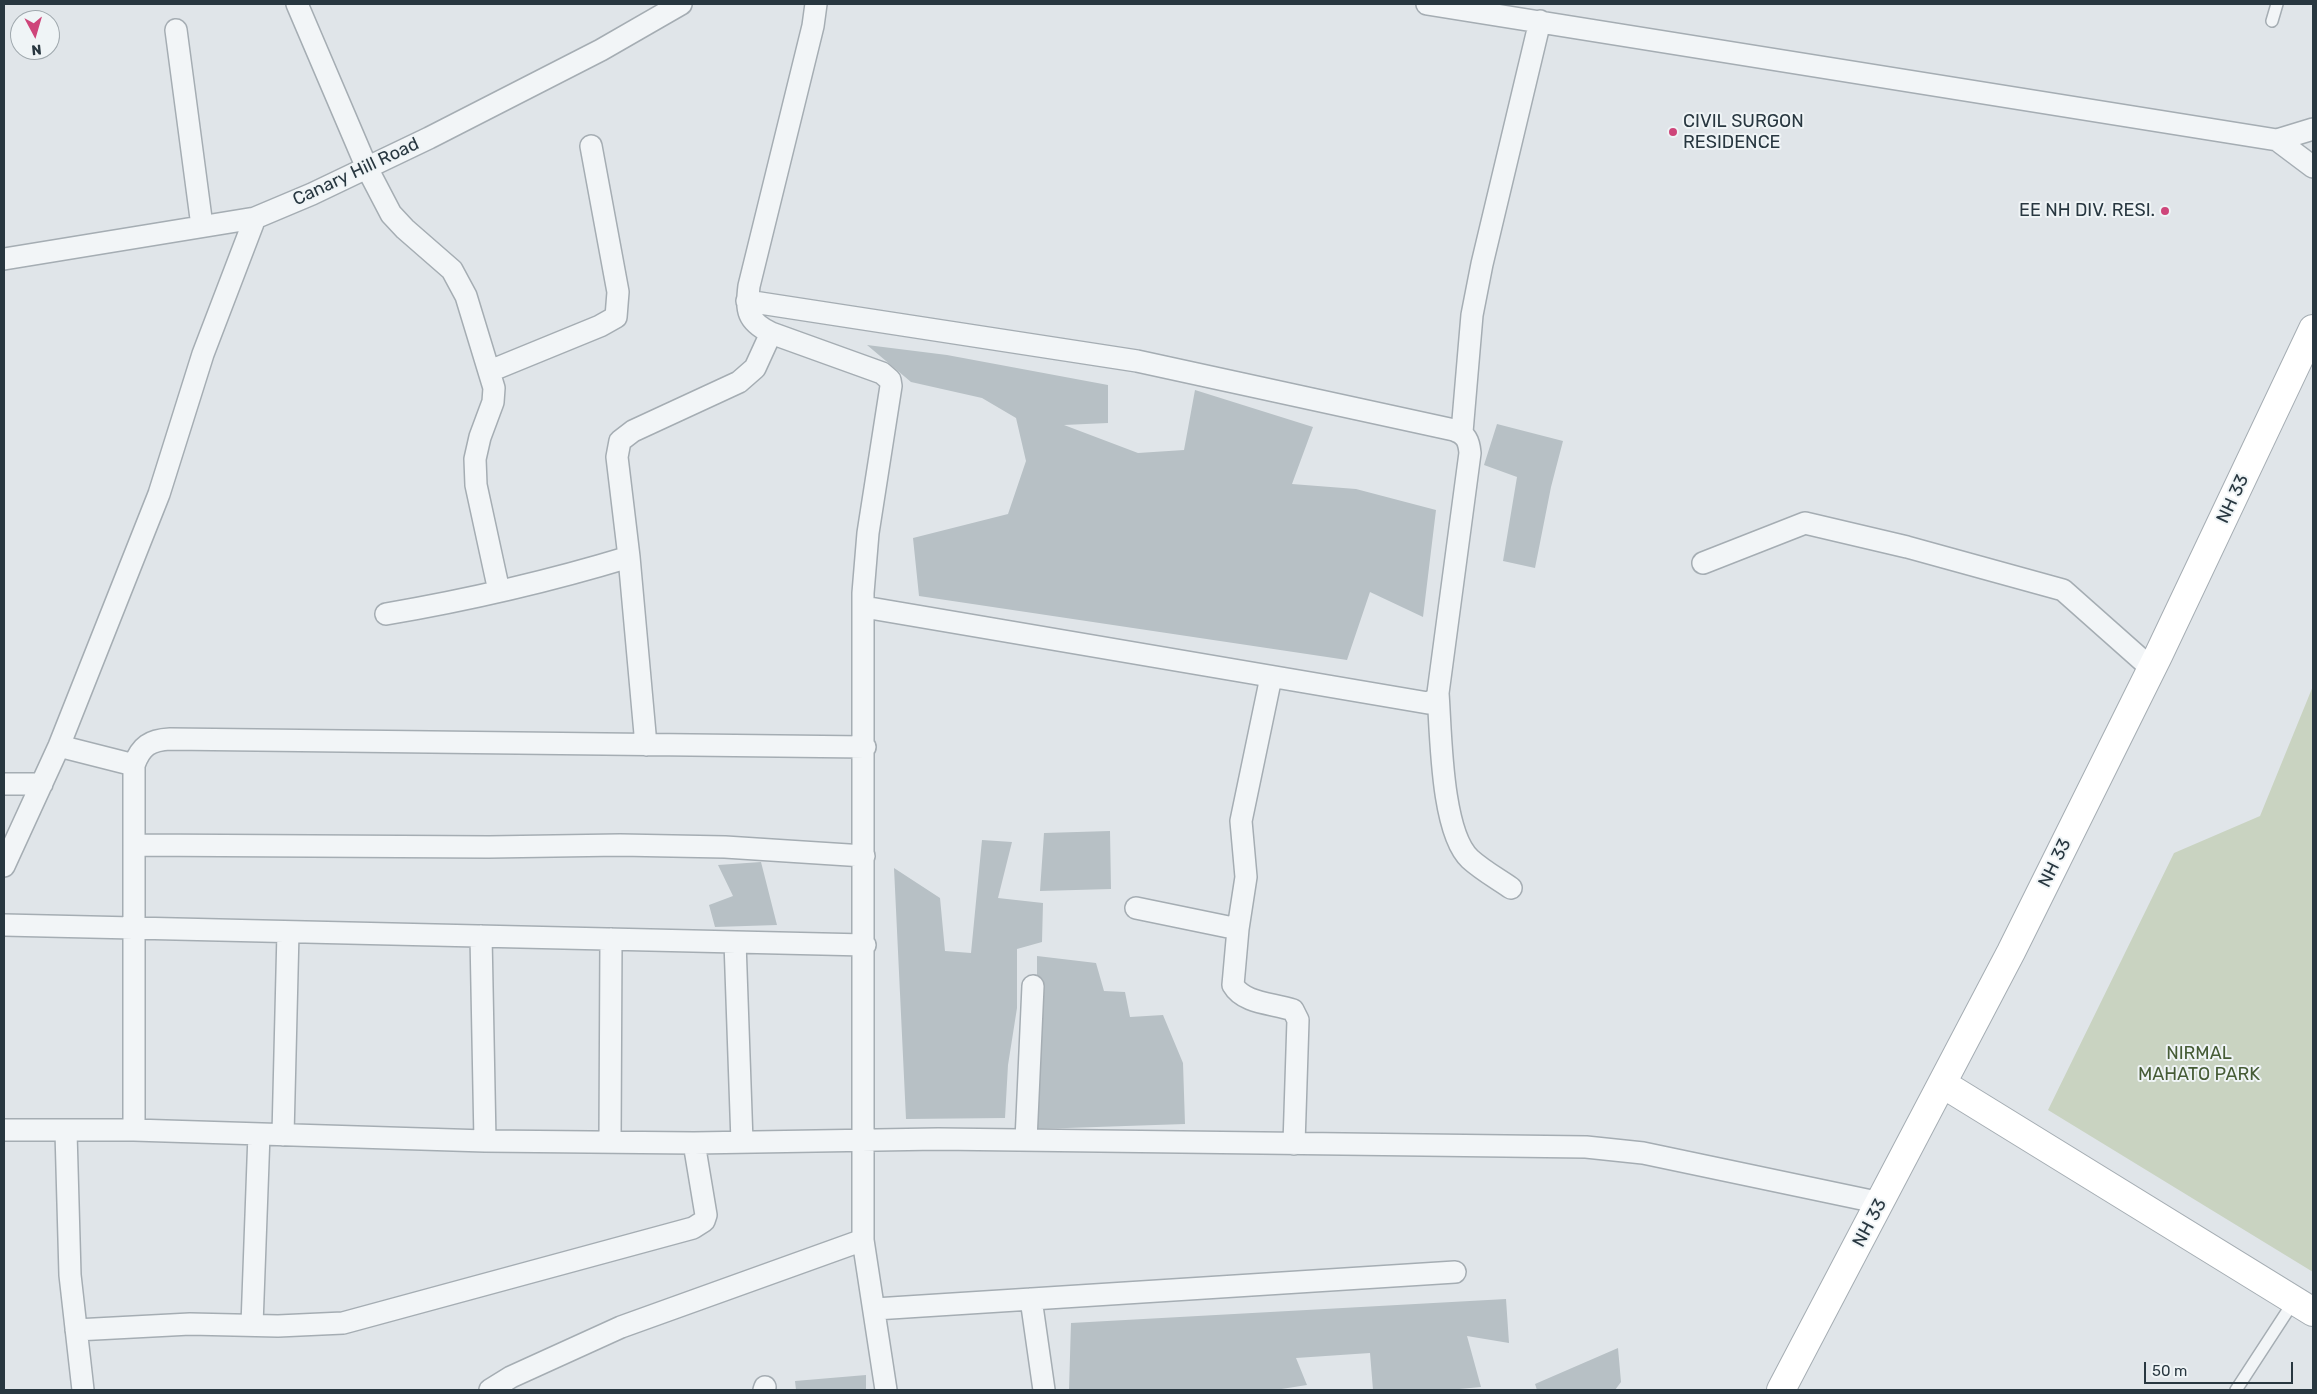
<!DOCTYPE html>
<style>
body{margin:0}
#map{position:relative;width:2317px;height:1394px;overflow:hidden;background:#e0e5e9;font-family:Rubik,sans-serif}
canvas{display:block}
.frame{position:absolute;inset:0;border:5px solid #283740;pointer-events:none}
.north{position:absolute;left:10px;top:10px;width:50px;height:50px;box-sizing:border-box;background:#eff4f6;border:1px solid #9fa8ad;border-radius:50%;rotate:174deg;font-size:14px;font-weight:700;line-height:20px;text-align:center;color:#283740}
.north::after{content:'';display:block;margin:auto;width:18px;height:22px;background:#ce457a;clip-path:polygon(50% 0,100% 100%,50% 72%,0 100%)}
.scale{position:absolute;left:2144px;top:1362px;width:149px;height:22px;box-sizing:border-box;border:2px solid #283740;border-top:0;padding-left:6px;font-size:15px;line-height:18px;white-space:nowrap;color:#283740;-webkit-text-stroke:4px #eff4f6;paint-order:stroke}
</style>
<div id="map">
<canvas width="2317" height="1394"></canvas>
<div class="frame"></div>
<div class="north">N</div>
<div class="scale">50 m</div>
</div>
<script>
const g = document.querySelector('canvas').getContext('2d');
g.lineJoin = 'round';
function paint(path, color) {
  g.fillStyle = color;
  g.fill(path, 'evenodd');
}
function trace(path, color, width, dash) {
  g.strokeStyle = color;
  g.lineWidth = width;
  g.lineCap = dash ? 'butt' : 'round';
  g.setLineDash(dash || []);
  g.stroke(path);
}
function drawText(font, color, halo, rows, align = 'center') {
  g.font = font + ' Rubik,sans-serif';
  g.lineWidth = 4;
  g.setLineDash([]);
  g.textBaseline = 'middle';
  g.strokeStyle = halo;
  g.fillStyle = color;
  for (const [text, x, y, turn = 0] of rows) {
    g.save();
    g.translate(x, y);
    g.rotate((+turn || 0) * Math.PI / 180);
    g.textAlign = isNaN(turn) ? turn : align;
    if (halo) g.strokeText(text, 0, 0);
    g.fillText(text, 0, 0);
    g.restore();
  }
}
const green = new Path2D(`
 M2313,686V1272L2048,1110L2174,853L2260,816Z`);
const building = new Path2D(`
 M867,345L947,355L1108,385V423L1064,425L1138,453L1184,450L1195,390L1313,427L1292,484L1356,489L1436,510L1423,617L1370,592L1347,660L919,596L913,538L1008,514L1026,461L1016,418L982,398L911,382Z
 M1497,424L1563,441L1551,487L1535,568L1503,561L1517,477L1484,465Z
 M1110,831L1111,889L1040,891L1044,833Z
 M982,840L1012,842L998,898L1043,903L1042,942L1017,949V1008L1008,1065L1005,1118L906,1119L894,868L940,898L945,951L971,953Z
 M761,862L777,925L715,927L709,905L733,896L718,865Z
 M1037,956L1096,963L1104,991L1125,992L1130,1017L1163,1015L1183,1063L1185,1124L1037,1129Z
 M1506,1299L1509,1343L1467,1336L1481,1387L1448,1390H1373L1370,1353L1296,1358L1307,1385L1275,1390H1069L1071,1323Z
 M1618,1348L1621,1382L1615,1390H1537L1535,1384Z
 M866,1375V1390H796L795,1381Z`);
const service = new Path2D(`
 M2272,21L2277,4
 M2236,1390L2294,1301`);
const minor = new Path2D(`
 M297,4L367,168L391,214L405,229L452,270L466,296L494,388L493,402L480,437L475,459L476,485L499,591
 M816,4L813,26L749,286C746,311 747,321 771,333L882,373L890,380L891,386L868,533L863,593V1240L886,1390
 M1427,4L2277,140L2313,129
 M176,30L202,226
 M2277,140L2313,167
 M4,259L255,218L312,194L429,138L601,50L681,4
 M747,301L1137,361L1454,430C1466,434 1469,441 1470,453L1438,693L1436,699L1428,703L864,607
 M490,371L600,326L616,317L618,292L591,146
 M1462,432L1472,315L1482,264L1540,21
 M629,557L646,745
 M1703,563L1805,523L1907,547L2063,590L2152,669
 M386,614C468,600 550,581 629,557L617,457L620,441L633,431L739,382L755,368L771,333
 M1271,677L1241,821L1246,877L1238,929L1233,985C1244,1004 1273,1003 1293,1010L1298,1020L1294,1144
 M1438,693C1441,733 1441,832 1470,859C1482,870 1498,879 1511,888
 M59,746L134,765C141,746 150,740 170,739L865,747
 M4,784H42
 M134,845L489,847L620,845L725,847L864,856
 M4,866L59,746L159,494L203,354L255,218
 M1136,908L1238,929
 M4,925L865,945
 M481,936L485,1141
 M735,942L742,1142
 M4,1130H134L485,1141L694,1143L938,1139L1586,1147L1643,1153L1881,1203
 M134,1130V765
 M66,1132L70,1275L83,1390
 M283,1135L288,932
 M1026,1140L1033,986
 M610,1141L611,939
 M1031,1299L1044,1390
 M875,1309L1455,1272
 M252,1325L259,1134
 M76,1330L190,1324L278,1326L343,1323L693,1228L704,1221L706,1215L694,1143
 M490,1390L511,1377L621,1327L863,1240
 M764,1390L765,1387`);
const secondary = new Path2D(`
 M1943,1084L2313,1312
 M1781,1390L2011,952L2158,656L2313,329`);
const markers = [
 [1673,132,5,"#ce457a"],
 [2165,211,5,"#ce457a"]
];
const poiNames = [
 ["CIVIL SURGON",1683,122],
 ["RESIDENCE",1683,143],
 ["EE NH DIV. RESI.",2155,211,"right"]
];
const streetNames = [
 ["Canary Hill Road",356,172,-25],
 ["NH 33",2233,499,-65],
 ["NH 33",2055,863,-64],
 ["NH 33",1870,1223,-62]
];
const parkNames = [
 ["NIRMAL",2199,1054],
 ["MAHATO PARK",2199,1075]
];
paint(green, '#c9d3c1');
paint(building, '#b7c0c5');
trace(service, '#a5adb3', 14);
trace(minor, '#a5adb3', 24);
trace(secondary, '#a5adb3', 30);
trace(service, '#f2f5f7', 11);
trace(minor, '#f2f5f7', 21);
trace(secondary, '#fff', 28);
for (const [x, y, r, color] of markers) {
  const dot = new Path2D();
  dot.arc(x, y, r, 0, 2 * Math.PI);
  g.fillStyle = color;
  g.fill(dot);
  trace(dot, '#eff4f6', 2);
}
drawText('18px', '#283740', '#eff4f6', poiNames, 'left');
drawText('18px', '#283740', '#eff4f6', streetNames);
drawText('18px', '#465c36', '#eff4f6', parkNames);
</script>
